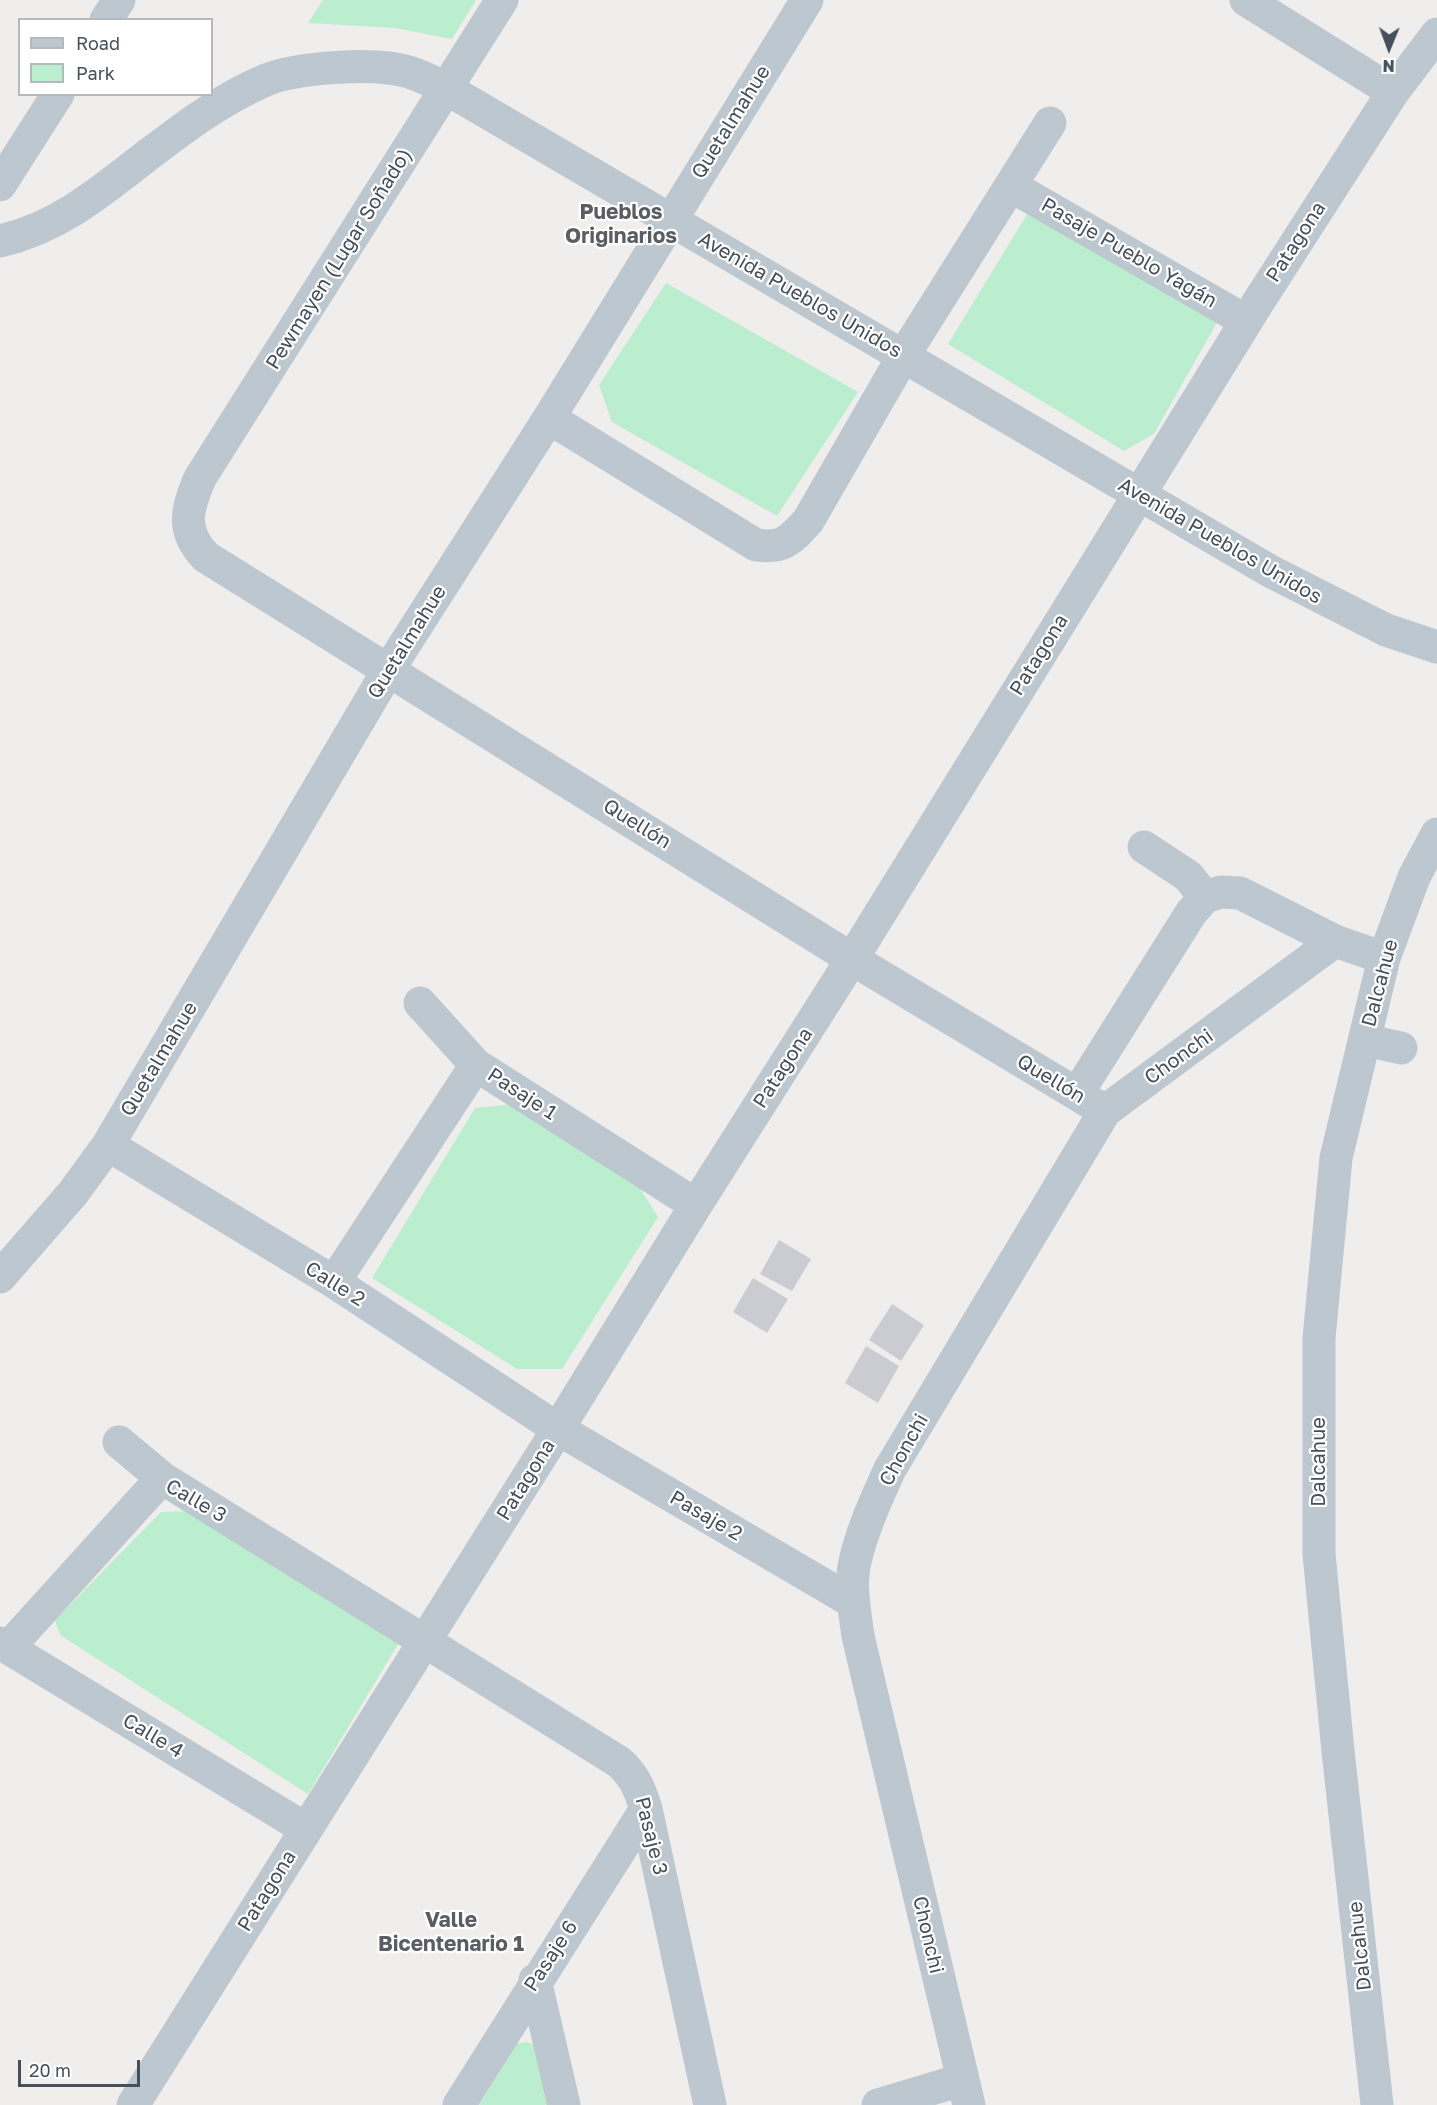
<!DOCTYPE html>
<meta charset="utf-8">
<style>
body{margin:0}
#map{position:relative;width:1437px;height:2105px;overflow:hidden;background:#f0eded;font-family:"Golos Text",sans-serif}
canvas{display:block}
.legend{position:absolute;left:18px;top:18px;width:195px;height:78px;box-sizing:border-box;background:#fff;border:2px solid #b5b9bd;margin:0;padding:8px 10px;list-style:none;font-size:18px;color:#45505a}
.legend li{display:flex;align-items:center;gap:12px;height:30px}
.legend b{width:30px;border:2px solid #b5b9bd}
.north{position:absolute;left:1359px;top:18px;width:60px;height:60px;-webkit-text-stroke:4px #fff;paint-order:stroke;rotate:181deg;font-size:16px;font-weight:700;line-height:24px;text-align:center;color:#45505a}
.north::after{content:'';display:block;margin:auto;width:21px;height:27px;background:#45505a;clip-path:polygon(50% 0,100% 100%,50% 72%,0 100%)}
.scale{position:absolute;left:18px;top:2060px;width:122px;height:27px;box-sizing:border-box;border:3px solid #45505a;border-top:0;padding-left:8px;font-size:18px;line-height:21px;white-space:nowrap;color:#45505a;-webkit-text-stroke:4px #fff;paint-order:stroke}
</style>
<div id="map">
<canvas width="1437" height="2105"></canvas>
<ul class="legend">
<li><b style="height:8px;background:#bdc7cf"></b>Road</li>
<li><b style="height:16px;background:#bbeece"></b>Park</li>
</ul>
<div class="north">N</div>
<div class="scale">20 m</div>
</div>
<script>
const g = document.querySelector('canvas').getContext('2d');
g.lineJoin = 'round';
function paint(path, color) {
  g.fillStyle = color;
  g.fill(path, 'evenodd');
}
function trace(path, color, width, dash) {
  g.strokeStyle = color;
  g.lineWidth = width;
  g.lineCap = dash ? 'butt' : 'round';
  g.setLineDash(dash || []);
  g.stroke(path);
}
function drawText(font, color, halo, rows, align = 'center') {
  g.font = font + ' "Golos Text",sans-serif';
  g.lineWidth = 4.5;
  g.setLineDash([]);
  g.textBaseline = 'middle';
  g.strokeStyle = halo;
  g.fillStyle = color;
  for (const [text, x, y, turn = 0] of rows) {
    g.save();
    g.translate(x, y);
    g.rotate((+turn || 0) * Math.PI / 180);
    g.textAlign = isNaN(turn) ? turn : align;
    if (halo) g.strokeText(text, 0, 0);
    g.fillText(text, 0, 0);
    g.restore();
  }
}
const green = new Path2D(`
 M323,0H476L452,39L395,28L308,23Z
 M1037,198L1224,310L1154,434L1124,451L948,344Z
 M666,283L858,392L777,516L612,422L599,385Z
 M515,1104L639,1187L658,1217L562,1369H517L372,1278L475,1108Z
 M193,1511L403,1636L308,1794L60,1635L55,1620L161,1512Z
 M525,2042L534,2044L551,2105H479L517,2044Z`);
const building = new Path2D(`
 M779,1240L811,1259L792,1291L760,1274Z
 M753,1278L788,1299L767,1333L733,1312Z
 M892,1304L924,1325L901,1361L869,1340Z
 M866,1346L899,1366L878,1403L845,1383Z`);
const minor = new Path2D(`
 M502,0L200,478C187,509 180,530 206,557L852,959L1105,1111
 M1246,0L1393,92
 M106,20L119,0
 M0,185L58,94
 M1011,186L1246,321
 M0,241C57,228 98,194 144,158C182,129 221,99 266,80C298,67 376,62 409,72C422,76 435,83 447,89L1270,571L1386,630L1437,647
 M549,418L756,545C783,549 791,540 808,521L904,355L1050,123
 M1144,847L1188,876L1205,897
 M420,1003L476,1065
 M1365,1040L1401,1048
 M1077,1094L1191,913L1205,897L1221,892L1240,893L1335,941L1384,958
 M108,1145L334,1282L558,1429L853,1602
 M0,1277L73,1193L108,1145L389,669L549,418L807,0
 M334,1282L476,1065L696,1205
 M119,1442L162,1478
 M0,1643L306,1829
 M8,1648L162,1478L619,1762C635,1776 640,1790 646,1809L710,2105
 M535,1980L564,2105
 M133,2105L558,1429L696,1205L852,959L1257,304L1393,92L1437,34
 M459,2105L646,1809
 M878,2105L961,2080
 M969,2105L858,1636C855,1613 850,1588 854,1566C861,1532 876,1500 890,1469L1105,1111L1335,941
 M1377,2105L1338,1751L1319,1554V1338L1336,1158L1384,958L1414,877L1437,834`);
const streetNames = [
 ["Quetalmahue",731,122,-58],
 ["Patagona",1296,242,-57],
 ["Pasaje Pueblo Yagán",1129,253,30],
 ["Pewmayen (Lugar Soñado)",339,259,-58],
 ["Avenida Pueblos Unidos",800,295,30],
 ["Avenida Pueblos Unidos",1220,541,30],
 ["Quetalmahue",407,642,-58],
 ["Patagona",1039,655,-58],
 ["Quellón",637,824,32],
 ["Dalcahue",1380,983,-75],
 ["Chonchi",1179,1057,-36],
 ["Quetalmahue",159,1059,-59],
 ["Patagona",783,1068,-57],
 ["Quellón",1051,1079,31],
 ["Pasaje 1",522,1094,33],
 ["Calle 2",335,1284,32],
 ["Chonchi",904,1450,-61],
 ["Dalcahue",1319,1462,-90],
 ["Patagona",526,1480,-58],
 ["Calle 3",196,1501,30],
 ["Pasaje 2",706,1516,30],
 ["Calle 4",153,1736,31],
 ["Pasaje 3",651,1836,76],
 ["Patagona",267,1891,-58],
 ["Chonchi",928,1935,77],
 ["Dalcahue",1360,1946,-96],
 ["Pasaje 6",551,1956,-57]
];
const neighbourhoodNames = [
 ["Pueblos",621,212],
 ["Originarios",621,236],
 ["Valle",451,1920],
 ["Bicentenario 1",451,1944]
];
paint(green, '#bbeece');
paint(building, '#caccd2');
trace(minor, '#bdc7cf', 33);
drawText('20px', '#45505a', '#fff', streetNames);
drawText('bold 21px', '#5a5d62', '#fff', neighbourhoodNames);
</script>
